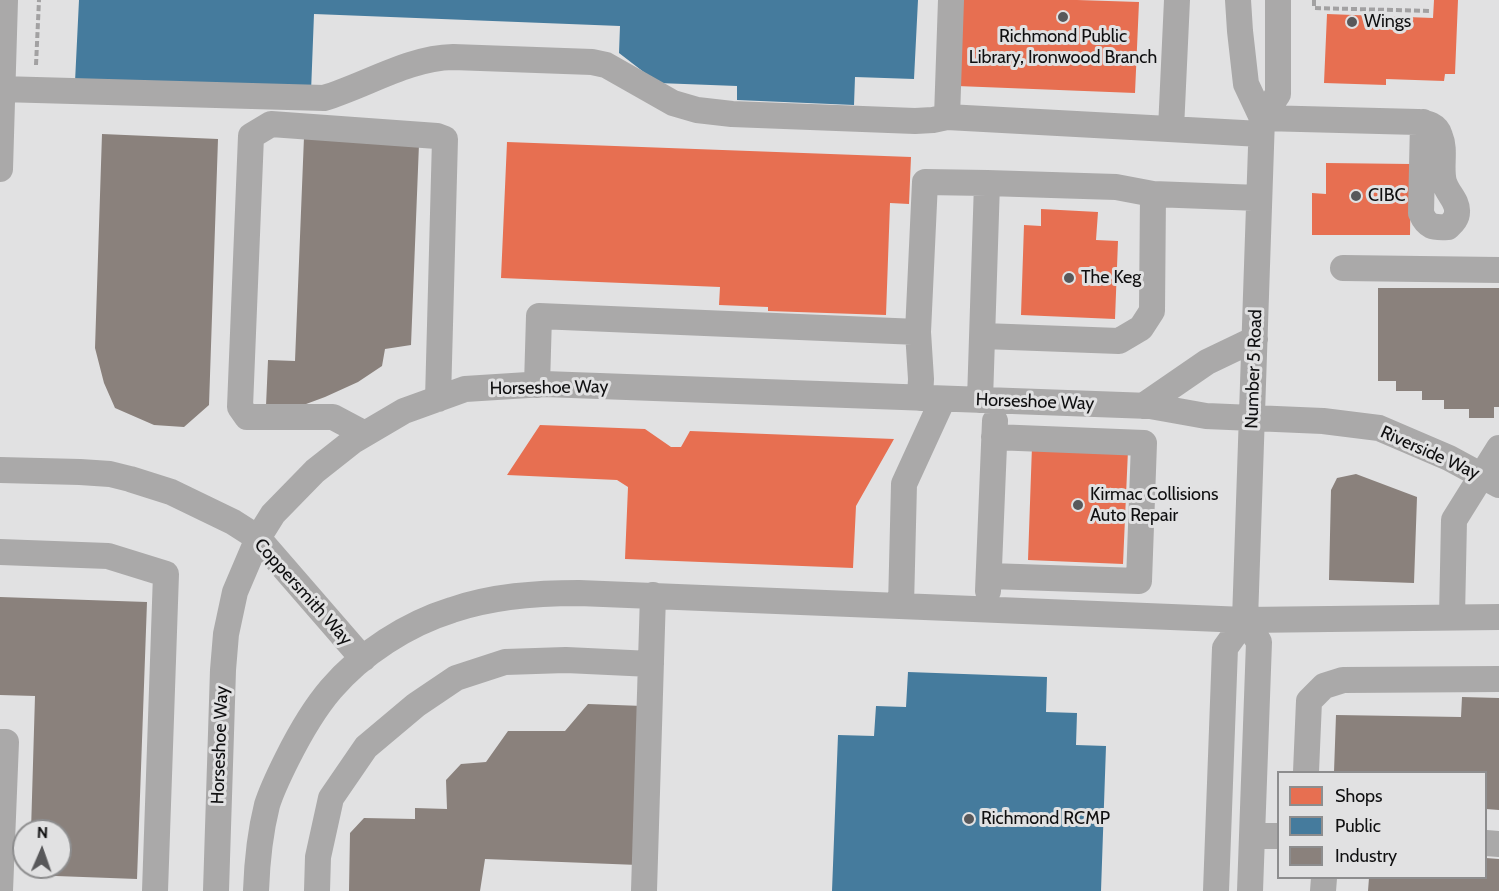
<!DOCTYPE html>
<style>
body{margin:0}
#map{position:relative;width:1499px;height:891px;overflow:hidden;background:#e1e1e2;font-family:Cabin,sans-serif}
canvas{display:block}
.legend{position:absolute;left:1277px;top:771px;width:210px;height:108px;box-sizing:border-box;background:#e1e1e2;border:2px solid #8d8d8e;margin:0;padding:8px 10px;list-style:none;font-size:18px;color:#0f0f10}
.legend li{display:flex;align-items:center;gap:12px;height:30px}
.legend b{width:30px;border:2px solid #8d8d8e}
.north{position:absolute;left:12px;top:819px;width:60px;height:60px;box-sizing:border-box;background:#e1e1e2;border:2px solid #8d8d8e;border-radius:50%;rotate:2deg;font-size:16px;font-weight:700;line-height:24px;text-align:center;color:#0f0f10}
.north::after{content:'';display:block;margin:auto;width:21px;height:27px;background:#58585a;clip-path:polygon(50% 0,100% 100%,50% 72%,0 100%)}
</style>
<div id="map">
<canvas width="1499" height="891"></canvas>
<ul class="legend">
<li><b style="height:16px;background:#e76f51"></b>Shops</li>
<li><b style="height:16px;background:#457b9d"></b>Public</li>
<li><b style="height:16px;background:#8a817c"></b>Industry</li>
</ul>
<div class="north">N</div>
</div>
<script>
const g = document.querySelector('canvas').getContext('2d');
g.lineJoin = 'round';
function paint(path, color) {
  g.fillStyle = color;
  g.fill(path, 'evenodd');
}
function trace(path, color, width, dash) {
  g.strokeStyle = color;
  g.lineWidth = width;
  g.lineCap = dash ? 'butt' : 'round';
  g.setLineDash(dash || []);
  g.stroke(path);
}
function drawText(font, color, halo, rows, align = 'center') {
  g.font = font + ' Cabin,sans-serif';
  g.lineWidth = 6;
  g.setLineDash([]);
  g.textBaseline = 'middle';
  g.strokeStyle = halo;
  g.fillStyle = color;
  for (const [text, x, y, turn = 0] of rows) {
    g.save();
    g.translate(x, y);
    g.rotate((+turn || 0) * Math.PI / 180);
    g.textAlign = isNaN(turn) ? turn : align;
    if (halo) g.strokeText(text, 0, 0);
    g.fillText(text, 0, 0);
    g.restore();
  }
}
const shops = new Path2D(`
 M961,0H1077L1139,2L1135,93L957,86Z
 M1434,0H1458L1455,74H1445L1444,81L1386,79V85L1324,83L1327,14L1433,18Z
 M507,142L911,157L909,204L890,203L886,315L768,311V307L719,305L720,287L501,278Z
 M1326,163L1411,164L1410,235H1312V193L1326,194Z
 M1041,209L1098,212L1096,240L1118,241L1115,319L1021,315L1024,225L1041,226Z
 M540,425L645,429L671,447H681L690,431L894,439L856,506L853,568L625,559L628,487L617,480L507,475Z
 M1032,446L1128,450L1123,564L1028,560Z`);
const public = new Path2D(`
 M79,0H918L914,79L855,77L854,105L737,100V86L658,83L619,53L620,26L314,14L311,92L75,82Z
 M908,672L1047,677L1046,712L1077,713L1076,745L1106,746L1101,891H832L838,735L874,736L876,706L906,707Z`);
const industry = new Path2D(`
 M102,134L218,139L209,405L184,427L154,425L115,408L104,383L95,348Z
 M304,137L419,144L411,345L385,349L382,366L358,382L325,397L298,407L266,406L268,360L295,361Z
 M1378,288H1499V407H1494V418H1469V409H1444V400H1422V391H1396V381H1378Z
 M1356,474L1417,497L1414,583L1329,580L1331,490L1337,478Z
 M0,597L147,602L137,879L29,875V867H60V831H31L35,696L0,695Z
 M1462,697L1499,698V810L1486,809V772H1334L1336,715L1461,717Z
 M588,704L643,706L638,865L485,859L480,891H349L350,833L364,818L415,819V808L447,809L446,780L461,764L486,762L508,731H565Z
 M1486,858L1499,859V891H1368L1369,878H1486Z`);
const path = new Path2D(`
 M1314,0V8L1431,11
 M36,65L39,0`);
const minor = new Path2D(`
 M0,89L324,98C367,85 408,58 453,57L592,62L606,65L673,103L697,110L732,114L915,121L933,120L947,117L1261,134
 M947,117L951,0
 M1262,118L1418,122C1427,123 1437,125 1440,136C1446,150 1440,168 1444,182C1447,193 1458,201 1457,212C1457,219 1452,223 1448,227C1433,228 1427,227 1421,213L1423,122
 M1262,118L1278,94V0
 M1171,129L1177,0
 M0,169L5,0
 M1343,268L1499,270
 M983,336L1119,341L1141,328L1152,311L1153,194
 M537,385L539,316L918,332
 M920,398L921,379L918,332L925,182L987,183
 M980,400L987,183L1116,187L1153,194L1259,198
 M1143,406L1207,362L1255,339
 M365,434L333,417H247L240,407L251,136L271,124L437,136L445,139L438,399
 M0,470L80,472L110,474L130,479L171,492L233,522L258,538L363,659
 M0,552L108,556L166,574L155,891
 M989,576L1139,581L1144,443L994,437
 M988,591L995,421
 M901,606L904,484L943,399
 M1452,617L1454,520L1499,448
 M1245,620L1259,642L1250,891
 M0,742H6L0,891
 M1306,772L1309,701L1324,686L1343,680L1499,679
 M1252,836H1278
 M1486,843L1499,844
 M216,891L223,670L226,634L235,592L258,538L273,514L315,471L353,441L404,411L465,389L544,384L1150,406L1206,416L1323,421L1379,428L1449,458L1499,485
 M256,891C257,862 260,833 267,805C272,789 280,773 287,759C299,735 313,710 331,689C362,653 407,624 452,610C493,596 536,593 579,593L1245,620L1499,617
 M317,891L318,857L331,798L366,747L416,705L456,678L505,662L566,660L651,664
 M644,891L653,595
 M1216,891L1225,648L1245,620L1262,118L1246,84L1240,31L1238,0
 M1323,891L1324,878`);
const markers = [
 [1063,17,6,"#58585a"],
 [1352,22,6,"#58585a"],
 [1356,196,6,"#58585a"],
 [1069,278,6,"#58585a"],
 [1078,505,6,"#58585a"],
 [969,819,6,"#58585a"]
];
const poiNames = [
 ["Wings",1364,22],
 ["Richmond Public",1063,37,"center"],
 ["Library, Ironwood Branch",1063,58,"center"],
 ["CIBC",1368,196],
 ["The Keg",1081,278],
 ["Kirmac Collisions",1090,495],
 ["Auto Repair",1090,516],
 ["Richmond RCMP",981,819]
];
const streetNames = [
 ["Number 5 Road",1254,369,-88],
 ["Horseshoe Way",549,388,-1],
 ["Horseshoe Way",1035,402,2],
 ["Riverside Way",1430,453,24],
 ["Coppersmith Way",303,592,48],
 ["Horseshoe Way",220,745,-88]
];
paint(shops, '#e76f51');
paint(public, '#457b9d');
paint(industry, '#8a817c');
trace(path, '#a2a1a2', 4, [6, 3]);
trace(minor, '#aaa9a9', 26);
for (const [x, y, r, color] of markers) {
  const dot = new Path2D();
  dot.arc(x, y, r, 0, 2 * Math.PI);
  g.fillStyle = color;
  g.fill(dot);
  trace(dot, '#e1e1e2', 2);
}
drawText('18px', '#0f0f10', '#e1e1e2', poiNames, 'left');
drawText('18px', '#0f0f10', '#e1e1e2', streetNames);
</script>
